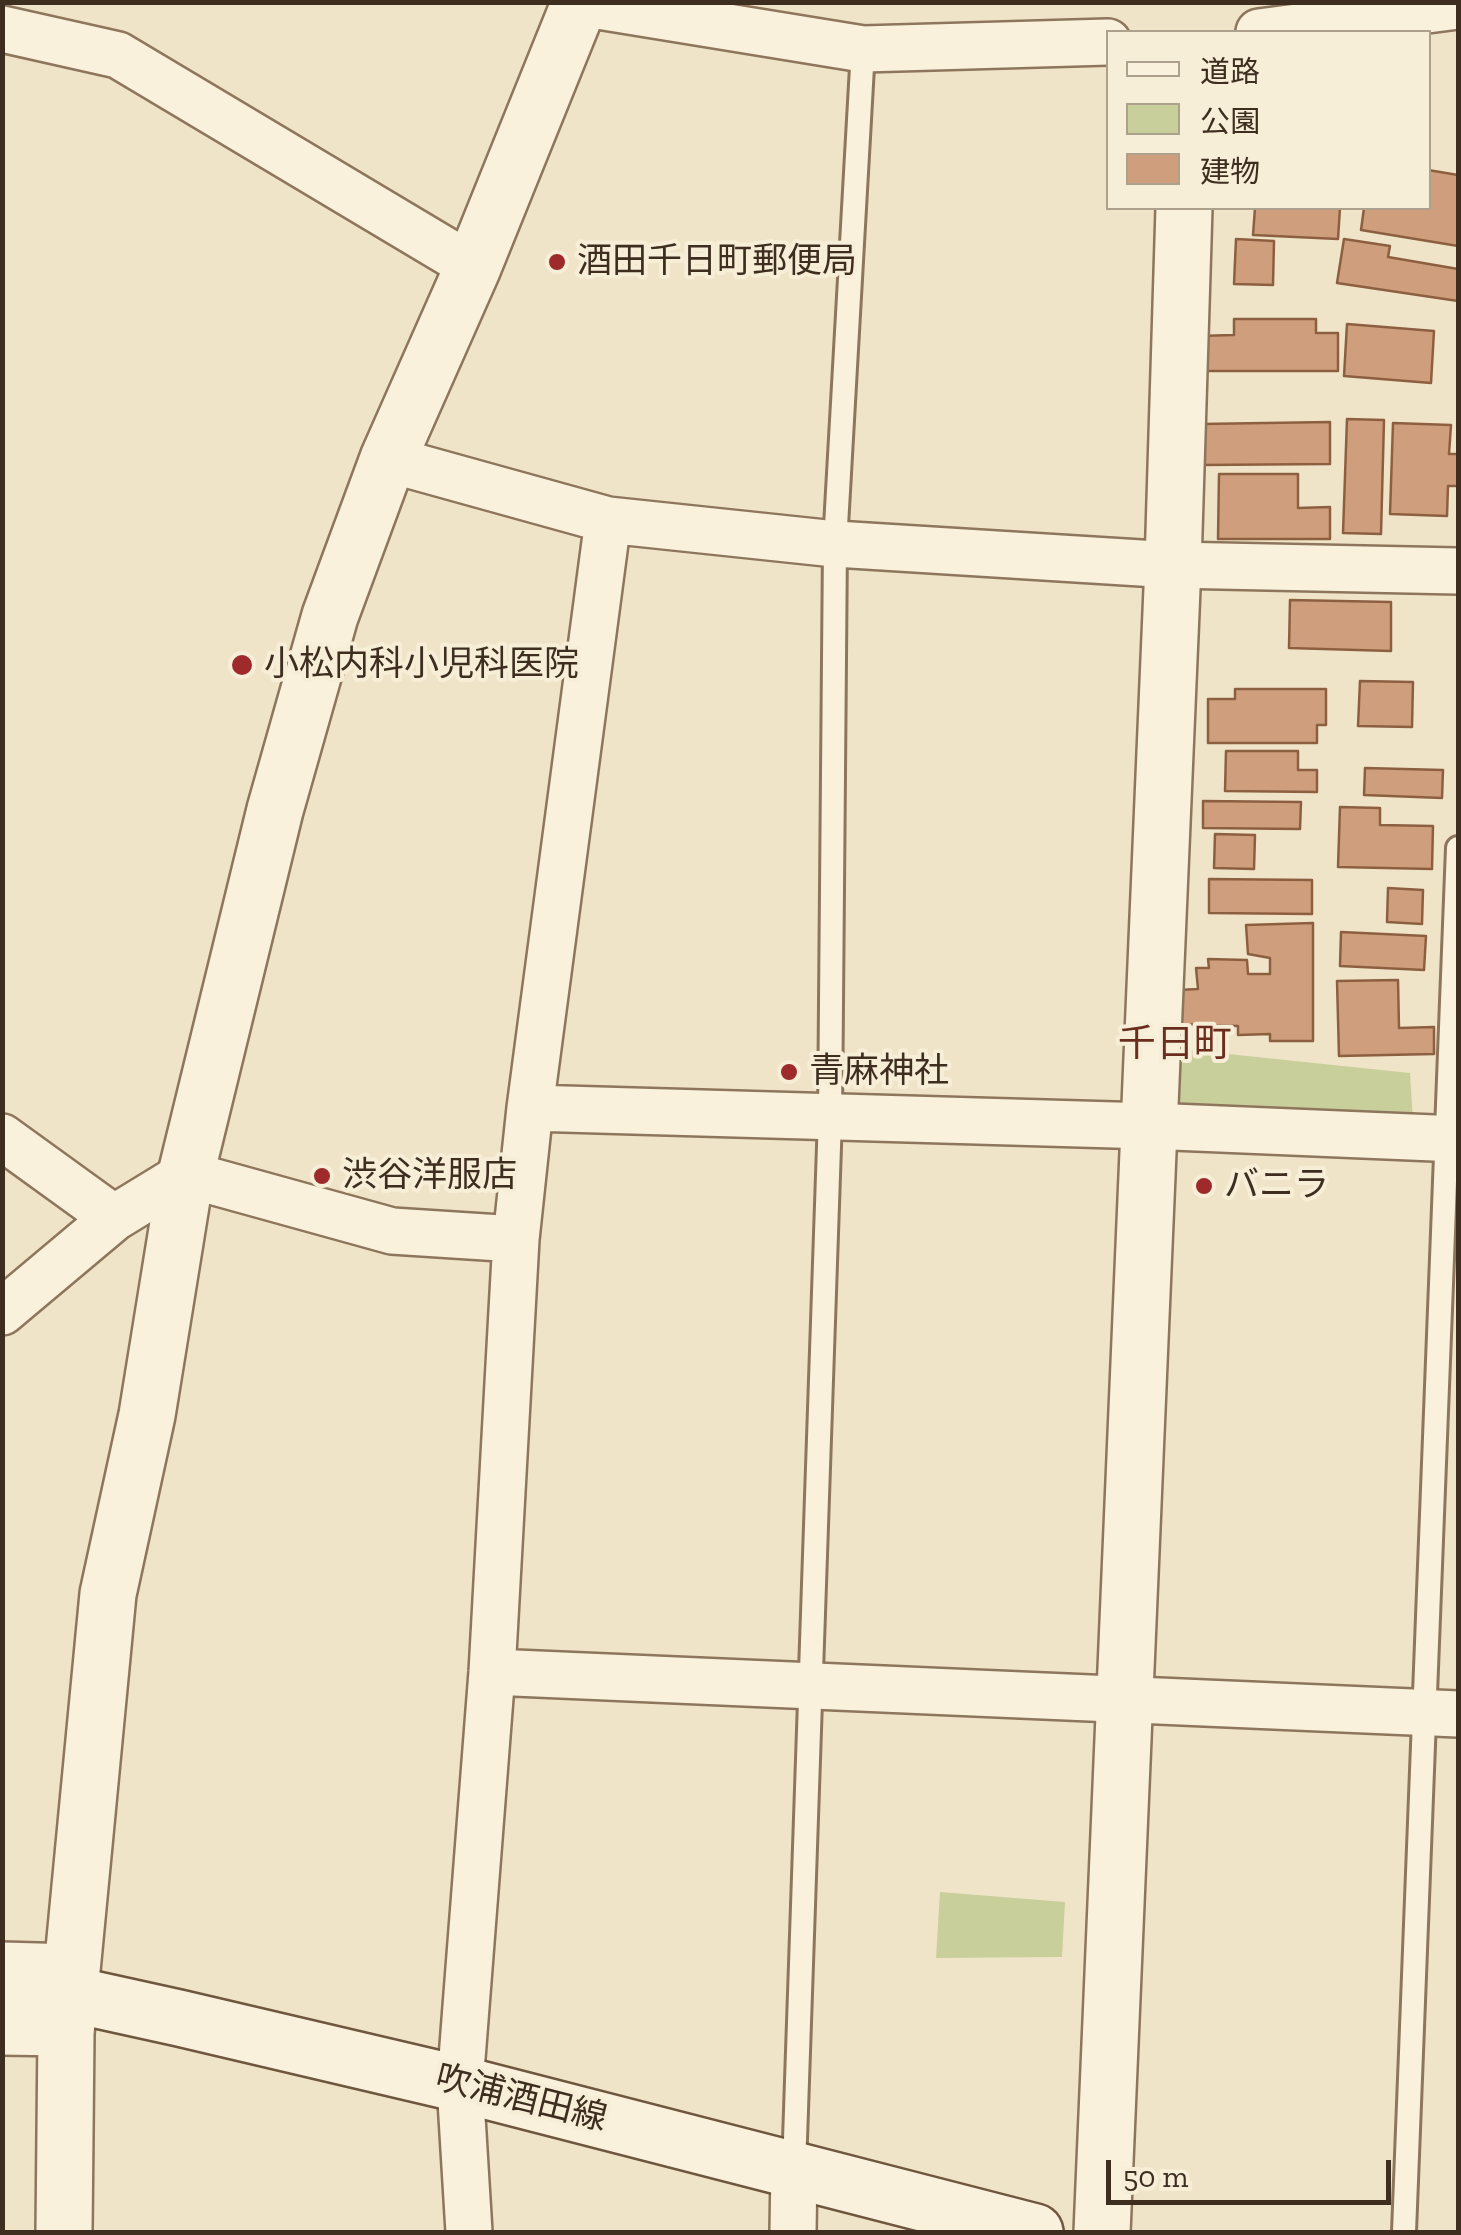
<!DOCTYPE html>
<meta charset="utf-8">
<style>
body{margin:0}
#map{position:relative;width:1461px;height:2235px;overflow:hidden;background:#f0e4c8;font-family:"Zilla Slab","Noto Sans JP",serif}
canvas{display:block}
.frame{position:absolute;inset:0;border:5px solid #3d2e20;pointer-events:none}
.legend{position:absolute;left:1106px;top:30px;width:325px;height:180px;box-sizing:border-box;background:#f7eed8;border:2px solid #ada18e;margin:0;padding:12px 18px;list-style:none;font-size:30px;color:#3d2e20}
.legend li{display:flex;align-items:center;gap:20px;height:50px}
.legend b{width:50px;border:2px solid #ada18e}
.scale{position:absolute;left:1106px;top:2160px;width:285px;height:45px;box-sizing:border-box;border:5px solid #3d2e20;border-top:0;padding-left:12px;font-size:30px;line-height:35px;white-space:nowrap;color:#3d2e20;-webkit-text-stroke:8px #f7eed8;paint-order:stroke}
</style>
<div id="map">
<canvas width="1461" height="2235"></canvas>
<div class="frame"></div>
<ul class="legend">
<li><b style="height:12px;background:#faf1dc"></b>道路</li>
<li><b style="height:28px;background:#c9cf9b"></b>公園</li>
<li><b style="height:28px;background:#cf9f7d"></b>建物</li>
</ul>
<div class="scale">50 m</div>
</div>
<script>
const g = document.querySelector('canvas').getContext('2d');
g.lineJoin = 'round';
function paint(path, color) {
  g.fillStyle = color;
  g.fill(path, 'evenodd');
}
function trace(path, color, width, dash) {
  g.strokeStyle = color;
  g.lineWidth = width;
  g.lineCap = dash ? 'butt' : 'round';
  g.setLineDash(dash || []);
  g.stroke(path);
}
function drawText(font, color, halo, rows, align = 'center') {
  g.font = font + ' "Zilla Slab","Noto Sans JP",serif';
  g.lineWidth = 8;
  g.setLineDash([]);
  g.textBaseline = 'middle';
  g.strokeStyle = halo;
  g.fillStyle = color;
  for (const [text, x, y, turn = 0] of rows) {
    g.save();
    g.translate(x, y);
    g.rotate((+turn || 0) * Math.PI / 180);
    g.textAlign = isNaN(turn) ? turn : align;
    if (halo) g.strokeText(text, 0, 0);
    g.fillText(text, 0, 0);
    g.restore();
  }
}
const green = new Path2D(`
 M1180,1049L1410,1073L1413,1121L1174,1108Z
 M940,1892L1065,1902L1062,1957L936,1958Z`);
const building = new Path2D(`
 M1428,170L1458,175V246L1361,230L1364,208H1361H1428Z
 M1255,208H1340L1338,239L1253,235Z
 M1236,239L1274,241L1273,285L1234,284Z
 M1344,239L1390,246L1388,257L1458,269V301L1337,283Z
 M1234,319H1316V333H1338V371H1197V336L1234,335Z
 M1347,324L1434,331L1431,383L1344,376Z
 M1347,419L1384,420L1381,534L1343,533Z
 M1330,422V464L1201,465V424Z
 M1393,423L1451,425L1449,454H1458V486H1448L1447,516L1390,514Z
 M1219,474H1298V508L1330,507V539H1218Z
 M1290,600L1391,602V651L1289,648Z
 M1360,681L1413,682L1412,727L1358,726Z
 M1235,689H1326V725H1317V743H1208V699H1235Z
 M1226,751H1298V770H1317V792L1225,791Z
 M1365,768L1443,770L1442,798L1364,795Z
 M1203,801L1301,802L1300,829L1203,828Z
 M1340,807L1380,808V825L1433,826L1432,869L1338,867Z
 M1215,834L1255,835L1254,869L1214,868Z
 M1209,879L1312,880V914L1209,913Z
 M1388,888L1423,890L1422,924L1387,922Z
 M1313,923V1041H1270V1034L1238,1035V1026L1178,1024V990L1198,989L1196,968H1209L1208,959L1247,960L1248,974H1270V958L1248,954L1246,925Z
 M1341,932L1426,936L1424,970L1340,966Z
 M1398,980L1399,1028L1434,1027V1054L1339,1056L1337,981Z`);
const service = new Path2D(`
 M794,2168L830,1117L835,544L863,49
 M1404,2232L1458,848`);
const minor = new Path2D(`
 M580,3L863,49L1108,42
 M2,29L118,55L473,267
 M1259,32L1458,6
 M388,459L608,520L835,544L1173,565L1458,571
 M530,1108L1149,1126L1458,1139
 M2,1137L114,1218
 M2,1312L114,1218L186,1174L392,1231L516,1239
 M492,1672L1458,1714
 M2,1965L73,1967
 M2,2032L66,2033
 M469,2232L460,2084L492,1672L516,1239L530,1108L608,520
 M793,2232L794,2168`);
const tertiary = new Path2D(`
 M64,2232L66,2033L108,1594L147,1415L186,1174L275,810L330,616L388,459L473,267L580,2
 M1102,2232L1173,565L1184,208`);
const secondary = new Path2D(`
 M2,1994H70L179,2018L460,2084L1035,2232`);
const markers = [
 [557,262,10,"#9e2a2b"],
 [242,665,12,"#9e2a2b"],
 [789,1072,10,"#9e2a2b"],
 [322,1176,10,"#9e2a2b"],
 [1204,1186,10,"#9e2a2b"]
];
const poiNames = [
 ["酒田千日町郵便局",577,262],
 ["小松内科小児科医院",264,665],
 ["青麻神社",809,1072],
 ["渋谷洋服店",342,1176],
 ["バニラ",1224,1186]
];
const streetNames = [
 ["吹浦酒田線",521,2099,14]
];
const neighbourhoodNames = [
 ["千日町",1175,1045]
];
paint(green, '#c9cf9b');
paint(building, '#cf9f7d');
trace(building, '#8d5f41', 2.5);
trace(service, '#8d765c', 28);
trace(minor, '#8d765c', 50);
trace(tertiary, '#8d765c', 60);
trace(secondary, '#6f573f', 60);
trace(service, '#faf1dc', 22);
trace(minor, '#faf1dc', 45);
trace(tertiary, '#faf1dc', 55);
trace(secondary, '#faf1dc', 55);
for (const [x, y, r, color] of markers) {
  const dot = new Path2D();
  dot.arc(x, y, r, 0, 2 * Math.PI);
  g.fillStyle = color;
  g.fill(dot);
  trace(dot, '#f7eed8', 4);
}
drawText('35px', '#3d2e20', '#f7eed8', poiNames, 'left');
drawText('35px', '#3d2e20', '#f7eed8', streetNames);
drawText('38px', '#6b2e1e', '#f7eed8', neighbourhoodNames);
</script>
